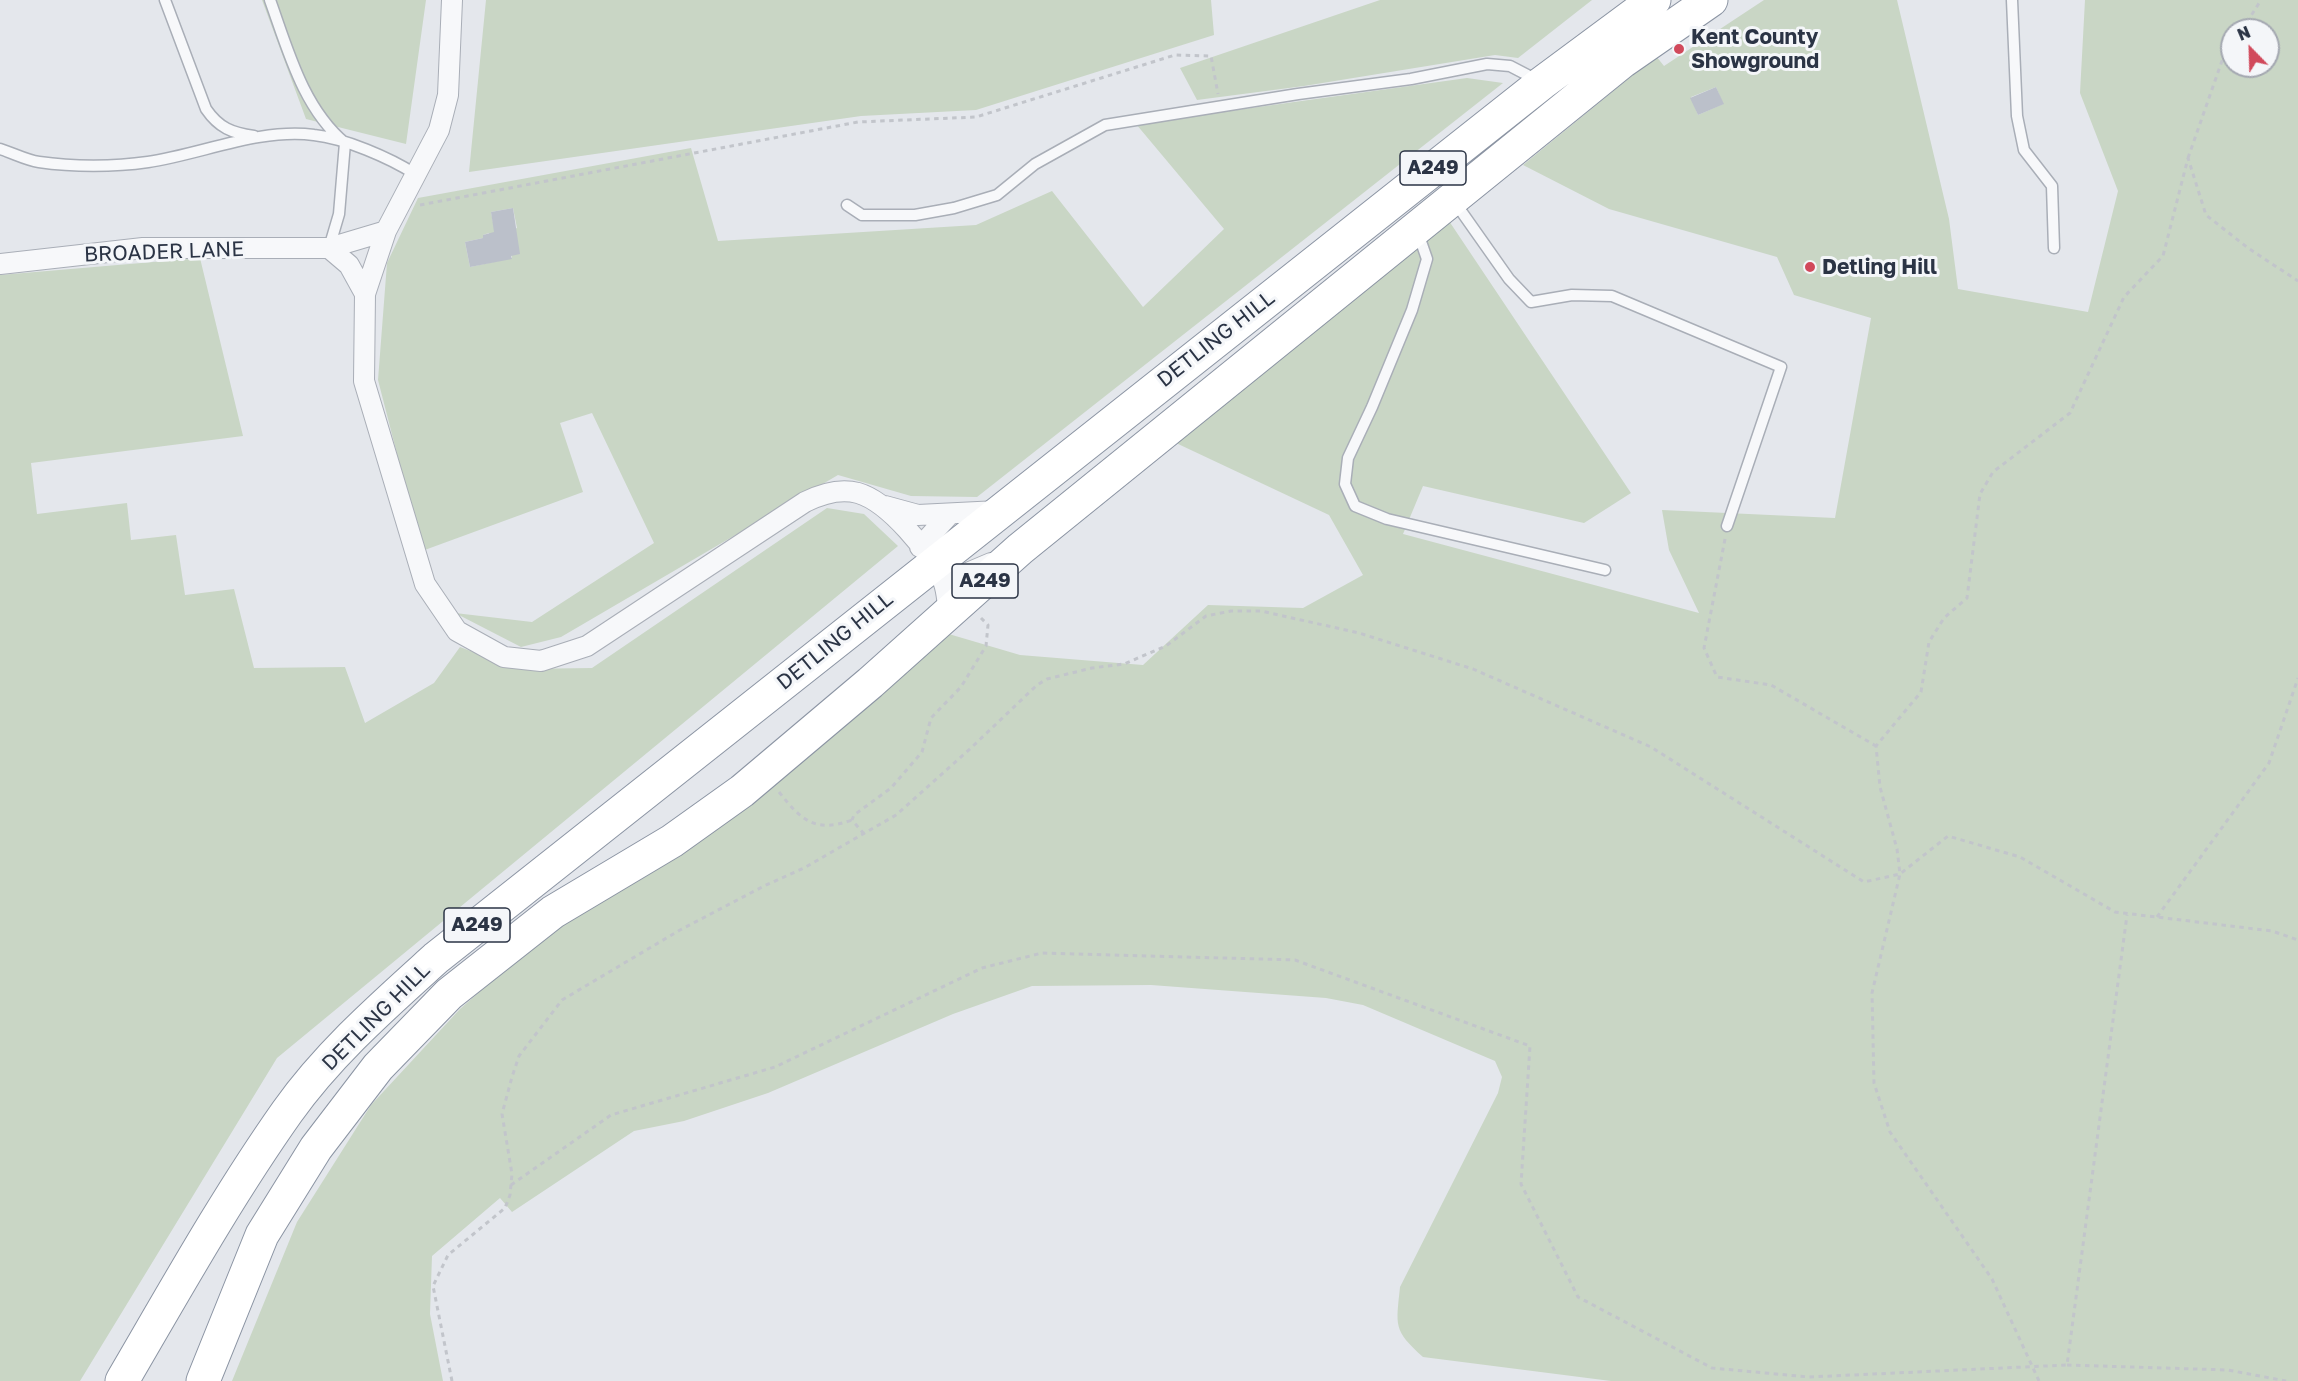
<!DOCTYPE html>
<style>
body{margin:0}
#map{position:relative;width:2298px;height:1381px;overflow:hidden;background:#e4e7ec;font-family:"Golos Text",sans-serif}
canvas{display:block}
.north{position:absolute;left:2220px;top:18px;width:60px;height:60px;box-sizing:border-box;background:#f4f6f9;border:2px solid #a4a8b1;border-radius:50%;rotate:337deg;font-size:16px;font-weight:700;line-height:24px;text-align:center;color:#2b3445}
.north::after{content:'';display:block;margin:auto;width:21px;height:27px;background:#d1495b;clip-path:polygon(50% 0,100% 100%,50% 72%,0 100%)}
</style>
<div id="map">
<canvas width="2298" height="1381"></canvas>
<div class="north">N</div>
</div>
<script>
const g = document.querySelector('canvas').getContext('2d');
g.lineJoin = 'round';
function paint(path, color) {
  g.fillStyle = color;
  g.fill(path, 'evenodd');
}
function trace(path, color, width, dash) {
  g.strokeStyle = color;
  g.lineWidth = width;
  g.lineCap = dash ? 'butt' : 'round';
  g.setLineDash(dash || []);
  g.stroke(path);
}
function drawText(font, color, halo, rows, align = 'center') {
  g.font = font + ' "Golos Text",sans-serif';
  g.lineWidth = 6;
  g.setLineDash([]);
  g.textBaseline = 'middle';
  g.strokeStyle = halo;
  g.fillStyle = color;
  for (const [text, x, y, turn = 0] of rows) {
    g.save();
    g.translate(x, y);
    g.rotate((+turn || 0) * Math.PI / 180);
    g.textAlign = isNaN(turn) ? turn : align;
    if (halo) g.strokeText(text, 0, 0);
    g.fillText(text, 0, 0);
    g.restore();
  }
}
const green = new Path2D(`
 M262,0H426L406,144L306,119Z
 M486,0H1211L1214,35L976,110L861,116L469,172Z
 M1380,0H1592L1518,58L1495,55L1304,86L1197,100L1180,68Z
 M1764,0H1897L1949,219L1958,289L2088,312L2118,191L2080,93L2085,0H2298V1381H1611L1423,1357C1393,1330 1396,1326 1400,1287L1498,1093L1502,1077L1495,1061L1363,1005L1326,998L1151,985L1032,986L953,1014L768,1093L684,1121L634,1131L512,1212L500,1198L432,1256L430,1314L443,1381H232L297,1222L371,1105L460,1009L565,916L942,632L1020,655L1143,665L1208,605L1303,608L1363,575L1329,515L1176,443L1447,218L1631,493L1584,523L1423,486L1403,534L1699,613L1669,550L1662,510L1835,518L1871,318L1794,295L1777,257L1609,209L1523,165L1656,56L1664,66ZM2232,30H2268V66H2232ZM1716,87L1723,104L1698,115L1691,97Z
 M1467,78L1503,83L977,497L911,496L838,475L561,637L521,647L455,613L532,622L654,543L592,413L560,423L583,492L422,551L378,380L387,263L418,198L691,148L718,241L976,225L1052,191L1143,307L1224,229L1136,124ZM513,208L517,228L507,231L512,258L470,267L465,242L483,238V235L489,233L491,238L496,237L491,212Z
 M200,258L243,436L31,463L37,514L127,503L131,540L176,535L185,595L234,589L254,668L345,667L365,723L434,683L460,647L519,669L592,668L827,508L864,514L898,546L277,1058L80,1381H0V275Z`);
const building = new Path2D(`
 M1716,87L1724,104L1698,115L1690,98Z
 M513,208L520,254L511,256L512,259L470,267L465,242L483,238V235L494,232L491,212Z`);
const path = new Path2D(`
 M2242,30L2261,0
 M2188,158L2223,58L2232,45
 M420,205L858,122L976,117L1175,55L1211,56L1218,94
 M1725,539L1704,648L1717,677L1771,685L1876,746
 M779,792C802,821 815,833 852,820
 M864,834L852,820L854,815L891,788L922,752L931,718L961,687L986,646L988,625L981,618
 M2157,917L2269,763L2298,678
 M511,1185L611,1115L775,1067L982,968L1042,953L1295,960L1530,1046L1521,1184L1578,1297L1712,1368L1809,1377L2067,1365L2127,915
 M2067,1365L2228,1370L2286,1381
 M452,1381L433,1286L448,1255L505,1208L510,1195L512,1174L502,1114L512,1077L519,1056L562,1000L680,930L764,886L804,868L896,815L972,747L1037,685L1047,679L1092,668L1124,664L1166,646L1206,616L1231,611H1261L1359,633L1473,669L1651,747L1864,882L1900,874L1948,836L2020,857L2115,912L2272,931L2298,940
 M2039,1381L1992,1279L1890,1132L1874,1083L1872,993L1900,874L1897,849L1880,787L1876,746L1921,692L1929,642L1944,618L1967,598L1980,494L1993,472L2070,413L2124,297L2163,256L2188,158L2206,215L2248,248L2298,281`);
const service = new Path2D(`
 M165,0L206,109C219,128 232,133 254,136
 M270,0C288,50 303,108 345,143L339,214L329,248
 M2012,0L2017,116L2024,150L2052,186L2054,248
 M0,149C13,153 26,160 39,162C73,167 114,167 148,162C202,154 259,128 314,135C344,138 390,158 415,174
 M1454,201L1509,279L1531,302L1572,295L1612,296L1781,367L1727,526
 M847,205L862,215H915L954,208L997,195L1035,164L1105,125L1298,94L1411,79L1487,64L1510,66L1537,80
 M1418,233L1427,259L1412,310L1372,407L1348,458L1345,484L1355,506L1387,519L1605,570`);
const minor = new Path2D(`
 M452,0L448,95L439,130L386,231L365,294L364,381L425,584L457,631L504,657L541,661L587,646L805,502C821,494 840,488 858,493C889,502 930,552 943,581C947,590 947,602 949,612
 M329,248L349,265L365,294
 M0,264L143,248H329L386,231
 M885,506L918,515L998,511
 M920,547L949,515
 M944,583L991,563`);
const trunk = new Path2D(`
 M122,1381C174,1292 227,1197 287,1112C328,1054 383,1006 436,958L1542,83L1654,0
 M203,1381L262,1235L316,1148L378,1067L449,994L553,912L672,841L742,791L870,683L1020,549L1623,61L1711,0`);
const markers = [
 [1679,49,6,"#d1495b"],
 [1810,267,6,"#d1495b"]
];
const shields = [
 [1433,168,66],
 [985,581,66],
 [477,925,66]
];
const shieldNames = [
 ["A249",1433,168],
 ["A249",985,581],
 ["A249",477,925]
];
const poiNames = [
 ["Kent County",1691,37],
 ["Showground",1691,61],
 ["Detling Hill",1822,267]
];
const streetNames = [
 ["BROADER LANE",164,252,-2],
 ["DETLING HILL",1216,339,-38],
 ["DETLING HILL",835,641,-39],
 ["DETLING HILL",376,1017,-45]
];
paint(green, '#c9d6c5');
paint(building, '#bbc0ca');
trace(service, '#a9aeb7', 13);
trace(minor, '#a9aeb7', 22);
trace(trunk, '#8b94a3', 35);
trace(path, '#c2c5cb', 3, [4.5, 4.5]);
trace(service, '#f7f8fa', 10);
trace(minor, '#f7f8fa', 20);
trace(trunk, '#fff', 33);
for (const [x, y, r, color] of markers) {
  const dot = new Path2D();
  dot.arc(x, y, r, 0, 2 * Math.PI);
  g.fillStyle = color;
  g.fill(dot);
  trace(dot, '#f4f6f9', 2);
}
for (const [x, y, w] of shields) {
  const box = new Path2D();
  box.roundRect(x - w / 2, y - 17, w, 34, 4.5);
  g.fillStyle = '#f4f6f9';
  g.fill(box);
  trace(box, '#2b3445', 1.5);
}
drawText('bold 20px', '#2b3445', null, shieldNames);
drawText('bold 21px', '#2b3445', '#f4f6f9', poiNames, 'left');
drawText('21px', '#2b3445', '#f4f6f9', streetNames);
</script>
